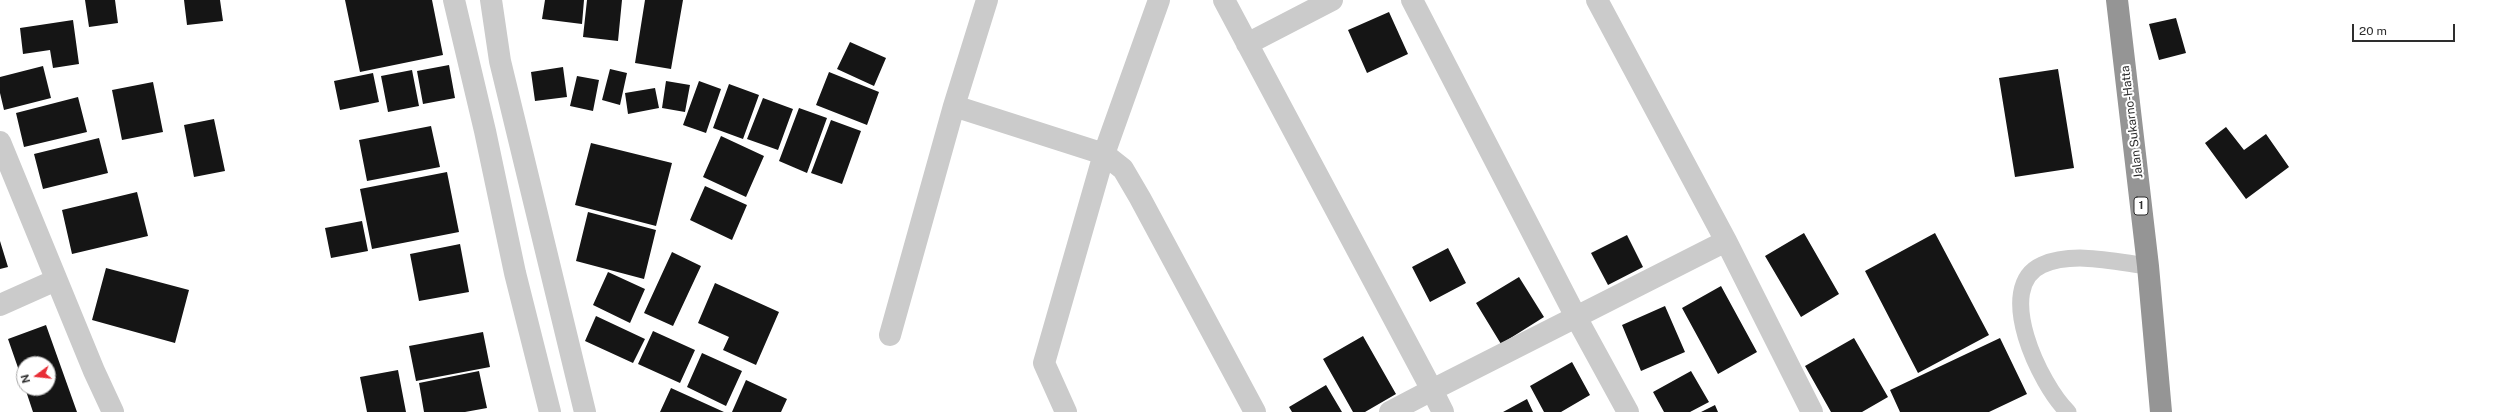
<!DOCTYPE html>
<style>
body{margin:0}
#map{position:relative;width:2498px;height:412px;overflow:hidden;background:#fff;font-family:"Public Sans",sans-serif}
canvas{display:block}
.north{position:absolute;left:16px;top:356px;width:40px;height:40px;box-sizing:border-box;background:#fff;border:1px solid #ababab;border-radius:50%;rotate:255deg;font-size:11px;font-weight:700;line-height:16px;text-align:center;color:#2e2e2e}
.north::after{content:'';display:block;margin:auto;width:14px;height:18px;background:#e82e36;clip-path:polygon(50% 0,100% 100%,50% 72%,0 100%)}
.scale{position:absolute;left:2352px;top:24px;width:103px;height:18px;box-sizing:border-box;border:2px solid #2e2e2e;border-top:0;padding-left:5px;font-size:12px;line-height:14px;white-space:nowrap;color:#2e2e2e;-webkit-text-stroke:3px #fff;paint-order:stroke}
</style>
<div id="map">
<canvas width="2498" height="412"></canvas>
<div class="north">N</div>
<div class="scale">20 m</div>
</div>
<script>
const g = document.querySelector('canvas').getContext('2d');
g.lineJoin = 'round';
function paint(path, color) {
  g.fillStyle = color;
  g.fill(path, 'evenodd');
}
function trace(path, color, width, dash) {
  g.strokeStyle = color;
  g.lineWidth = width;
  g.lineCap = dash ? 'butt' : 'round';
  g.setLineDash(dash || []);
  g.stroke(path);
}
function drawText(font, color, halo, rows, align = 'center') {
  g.font = font + ' "Public Sans",sans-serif';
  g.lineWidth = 4;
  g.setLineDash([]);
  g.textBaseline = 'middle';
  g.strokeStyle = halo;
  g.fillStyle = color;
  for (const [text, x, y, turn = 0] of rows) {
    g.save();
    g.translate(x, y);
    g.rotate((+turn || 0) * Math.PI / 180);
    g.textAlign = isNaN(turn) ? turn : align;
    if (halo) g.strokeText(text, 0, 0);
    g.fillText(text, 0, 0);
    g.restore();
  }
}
const building = new Path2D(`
 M85,0H115L118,23L89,27Z
 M184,0H220L223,21L187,25Z
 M345,0H432L443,55L360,72Z
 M545,0H584L582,24L542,19Z
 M587,0H622L618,41L583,37Z
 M645,0H683L671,69L635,63Z
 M1389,12L1408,54L1367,73L1348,30Z
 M2176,18L2186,53L2159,60L2149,24Z
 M73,20L79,64L53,68L50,50L23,54L20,28Z
 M850,42L886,58L874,86L837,69Z
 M449,65L455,98L423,104L417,71Z
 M43,66L51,98L4,110L0,93V77Z
 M563,67L567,97L535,101L531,72Z
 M610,69L627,73L620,105L602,100Z
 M2058,69L2074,168L2015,177L1999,78Z
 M412,70L419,106L388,112L381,76Z
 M829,72L879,92L867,125L816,105Z
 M373,73L379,102L340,110L334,81Z
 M577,76L599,80L593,111L570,106Z
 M666,81L690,85L685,112L662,108Z
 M699,81L721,89L706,133L683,125Z
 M153,82L163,132L122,140L112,90Z
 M729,84L759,95L743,139L713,128Z
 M655,88L659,108L628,114L625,93Z
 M78,97L87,132L24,147L16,113Z
 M763,98L793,109L778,150L747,139Z
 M799,108L827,118L807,173L779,161Z
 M214,119L225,171L194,177L184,125Z
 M831,120L861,131L842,184L811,173Z
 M431,126L440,167L367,181L359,140Z
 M2226,127L2244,150L2266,134L2289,167L2246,199L2205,143Z
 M721,136L764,156L746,197L703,177Z
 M99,138L108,173L43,189L34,154Z
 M591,143L672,163L656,226L575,205Z
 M447,172L459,232L372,249L360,189Z
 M705,186L747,205L732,240L690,220Z
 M137,192L148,236L72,254L62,210Z
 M588,212L656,230L644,279L576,261Z
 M362,221L368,251L331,258L325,228Z
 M1804,233L1839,294L1801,317L1765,256Z
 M1935,233L1989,335L1918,373L1865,271Z
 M1627,235L1643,267L1608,285L1591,253Z
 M0,241L8,267L0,269Z
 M460,244L469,292L419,301L410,254Z
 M1448,248L1466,283L1430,302L1412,267Z
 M672,252L701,266L673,326L644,313Z
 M106,268L189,290L175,343L92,320Z
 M608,272L645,289L630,323L593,305Z
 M1519,277L1544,317L1501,344L1476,303Z
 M715,283L779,312L756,365L723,350L729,337L698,323Z
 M1721,286L1757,352L1718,374L1682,308Z
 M1665,306L1685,352L1641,371L1622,325Z
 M596,316L645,339L633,363L585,341Z
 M46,325L77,412H33L25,388H48V364H24V385L8,339Z
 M653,331L695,350L680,383L638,364Z
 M483,332L490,367L416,381L409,346Z
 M1363,336L1396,394L1365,412H1353L1323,359Z
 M1854,338L1888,397L1862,412H1831L1805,366Z
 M2000,338L2027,394L1989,412H1900L1890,390Z
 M702,353L742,371L726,406L687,387Z
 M1572,362L1590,395L1561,412H1544L1530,386Z
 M398,370L406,412H367L360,377Z
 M479,371L487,408L465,412H424L419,383Z
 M1691,371L1709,402L1690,412H1664L1653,392Z
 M746,380L787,399L781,412H732Z
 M1326,385L1342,412H1292L1289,407Z
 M671,388L724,412H660Z
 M1527,399L1533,412H1503Z
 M1715,405L1718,412H1701Z`);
const lane = new Path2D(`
 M2068,412C2040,385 1993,287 2042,265C2073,251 2116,262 2148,266`);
const street = new Path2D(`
 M454,0L485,131L515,273L550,412
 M491,0L500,61L585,412
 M1224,0L1432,390L1390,412
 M1412,0L1576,317L1726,241L1812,412
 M1597,0L1726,241
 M1247,44L1332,0
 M954,106L1104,154L1159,0
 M0,142L94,371L113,412
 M0,305L56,280
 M890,335L954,106L987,0
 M1066,412L1044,363L1104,154L1123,169L1140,198L1255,412
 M1443,412L1432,390L1576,317L1628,412`);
const highway = new Path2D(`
 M2117,0L2148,266L2161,412`);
const shields = [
 [2141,206,14]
];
const shieldNames = [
 ["1",2141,206]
];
const streetNames = [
 ["Jalan Sukarno-Hatta",2132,122,-97]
];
paint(building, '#151515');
trace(lane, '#cbcbcb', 17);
trace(street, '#cbcbcb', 22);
trace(highway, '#959595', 22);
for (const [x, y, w] of shields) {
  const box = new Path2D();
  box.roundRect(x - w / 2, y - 9, w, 18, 3);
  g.fillStyle = '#fff';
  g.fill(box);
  trace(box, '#2e2e2e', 1);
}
drawText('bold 11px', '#2e2e2e', null, shieldNames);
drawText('12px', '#2e2e2e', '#fff', streetNames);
</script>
